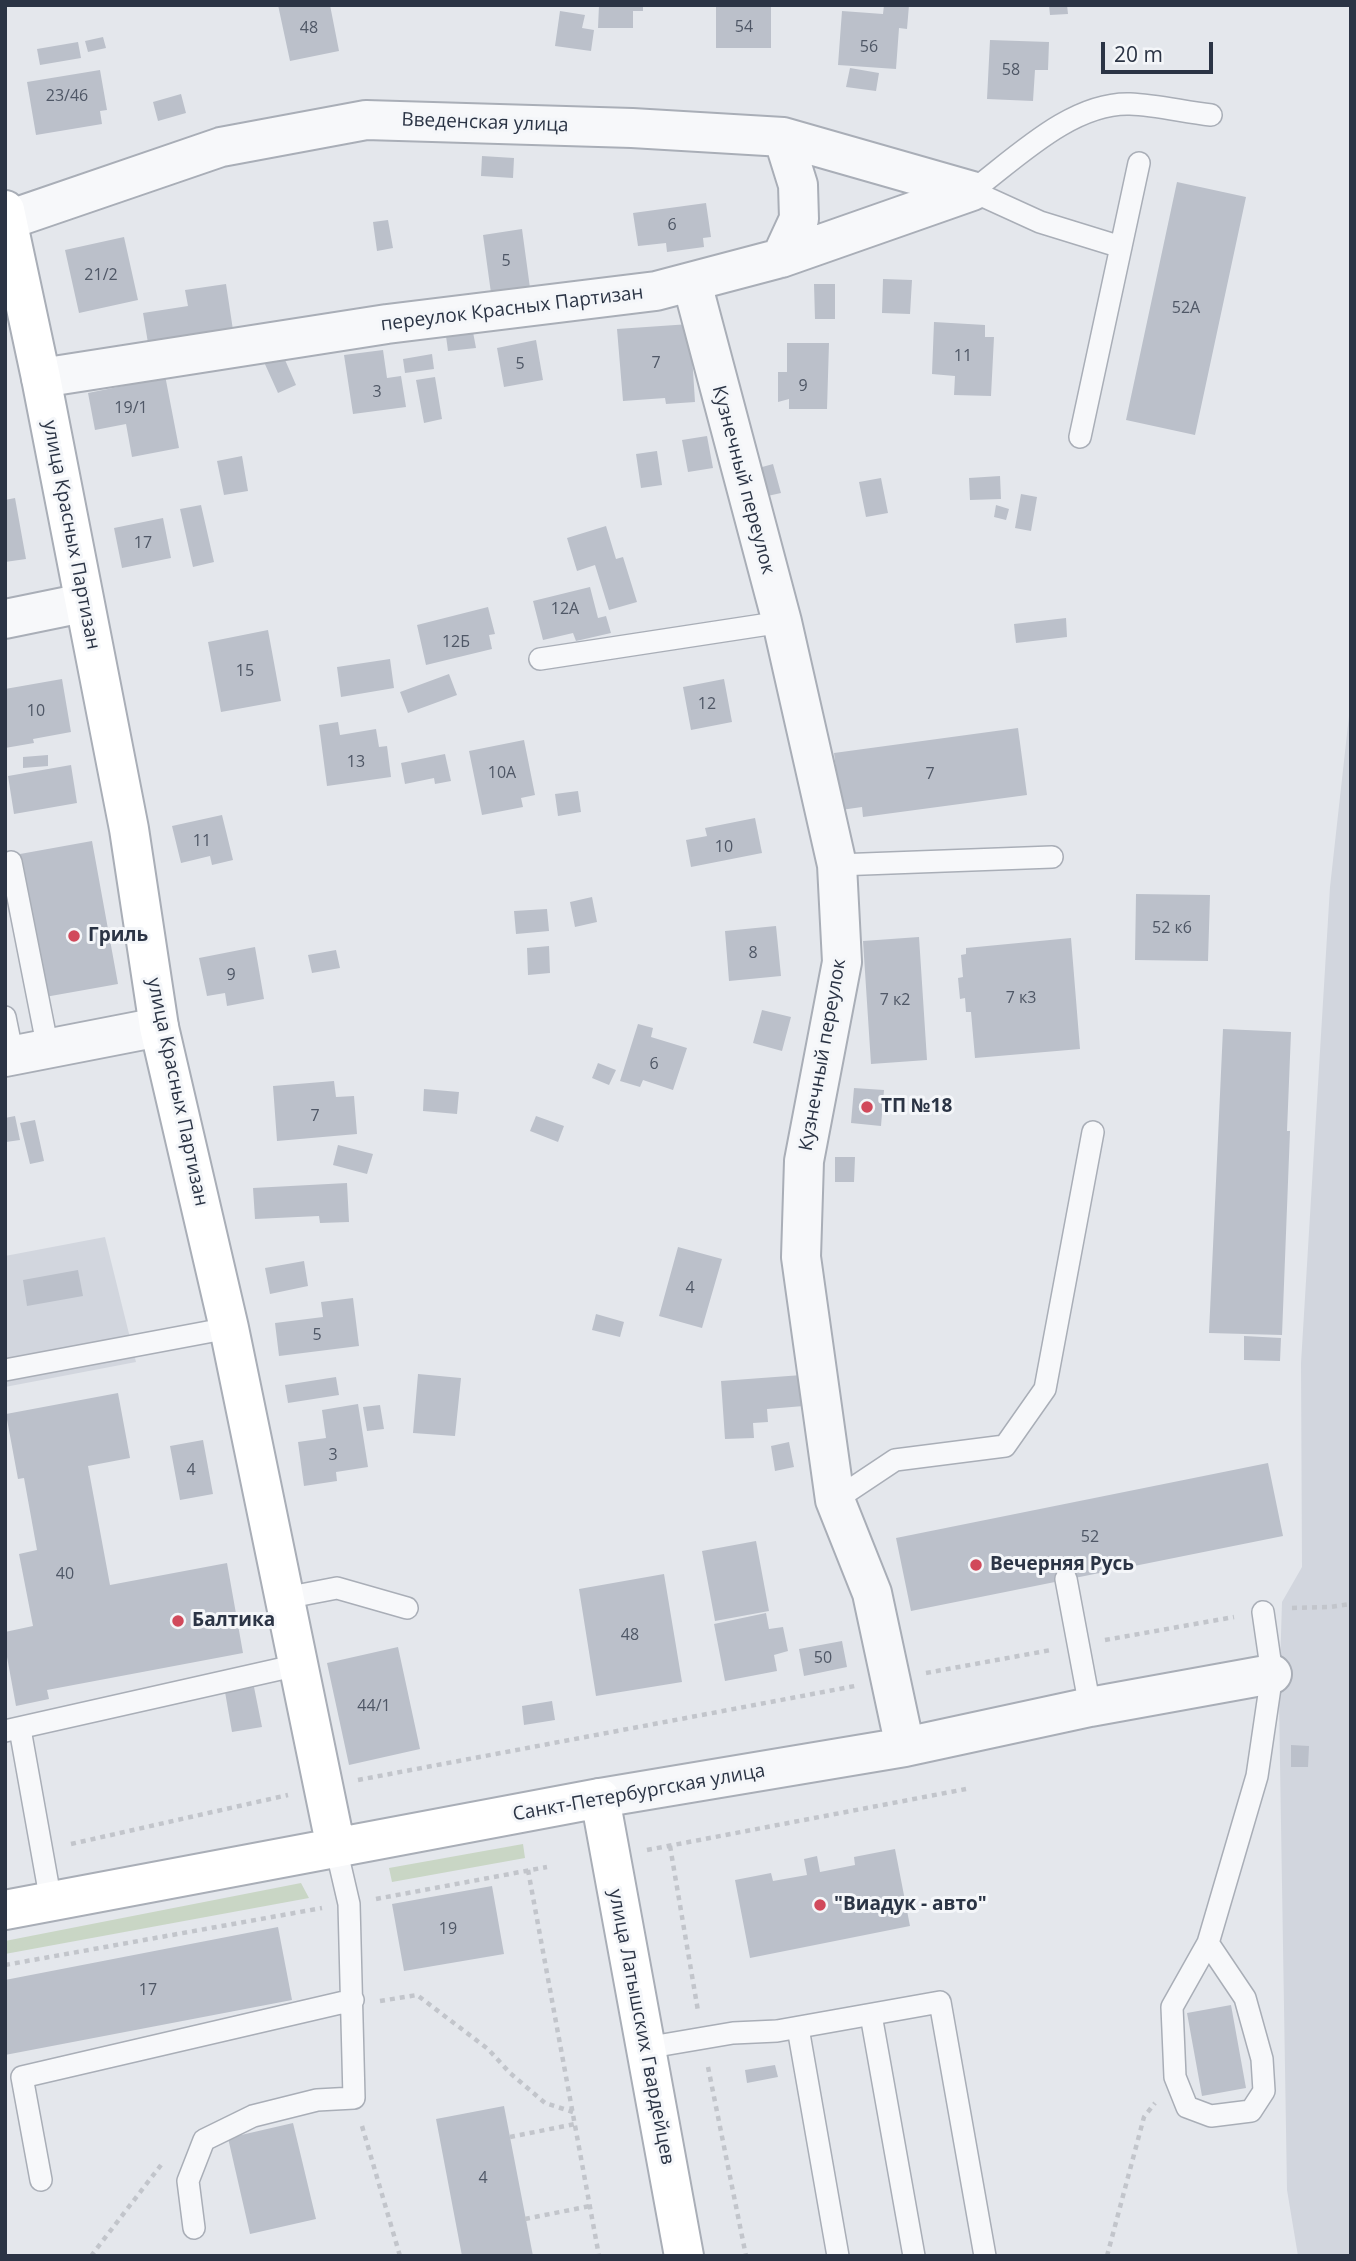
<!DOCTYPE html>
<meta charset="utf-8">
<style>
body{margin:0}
#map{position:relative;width:1356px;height:2261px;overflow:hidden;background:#e4e7ec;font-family:"Open Sans",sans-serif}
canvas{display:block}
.frame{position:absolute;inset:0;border:7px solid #2b3445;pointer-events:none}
.scale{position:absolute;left:1101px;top:42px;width:112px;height:32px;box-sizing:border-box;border:4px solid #2b3445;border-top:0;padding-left:9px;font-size:21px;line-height:24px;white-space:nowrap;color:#2b3445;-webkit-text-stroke:5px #f4f6f9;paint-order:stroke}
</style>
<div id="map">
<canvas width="1356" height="2261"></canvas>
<div class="frame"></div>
<div class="scale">20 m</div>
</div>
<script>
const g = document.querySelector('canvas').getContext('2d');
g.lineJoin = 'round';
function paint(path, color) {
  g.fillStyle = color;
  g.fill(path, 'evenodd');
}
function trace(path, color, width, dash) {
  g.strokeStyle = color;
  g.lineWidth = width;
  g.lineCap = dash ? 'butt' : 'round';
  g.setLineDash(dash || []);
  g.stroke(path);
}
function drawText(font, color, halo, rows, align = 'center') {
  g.font = font + ' "Open Sans",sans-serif';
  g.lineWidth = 6;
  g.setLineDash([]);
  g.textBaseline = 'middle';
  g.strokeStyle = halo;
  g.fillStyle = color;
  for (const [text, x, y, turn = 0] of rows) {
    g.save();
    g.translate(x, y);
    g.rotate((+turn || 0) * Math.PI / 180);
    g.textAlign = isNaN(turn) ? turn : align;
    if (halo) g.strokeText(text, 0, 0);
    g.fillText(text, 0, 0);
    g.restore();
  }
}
const built = new Path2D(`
 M1351,698V2256H1298L1287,2190L1279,1701L1282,1602L1302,1567L1301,1363L1330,887Z
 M105,1237L136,1362L5,1387V1256Z`);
const green = new Path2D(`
 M523,1844L525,1858L392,1882L389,1868Z
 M301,1883L309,1898L5,1954V1941Z`);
const building = new Path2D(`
 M278,5H330L339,51L290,61Z
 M599,5H643V11H633V28H598Z
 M716,5H771V48H716Z
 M884,5H909L907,29L899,28L896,69L838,65L842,11L883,14Z
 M1049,5H1067L1068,14L1050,15Z
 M560,11L585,15L582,28L594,30L591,51L555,46Z
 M103,37L106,48L88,52L85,41Z
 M990,40L1049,42L1048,70H1035L1033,101L987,99Z
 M78,42L81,58L40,65L37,49Z
 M850,68L879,73L876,91L846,87Z
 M100,70L107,110L100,111L102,124L36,135L27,82Z
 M181,94L186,113L158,121L153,102Z
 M482,156L514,158L513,178L481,176Z
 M1177,182L1246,197L1195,435L1126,420Z
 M706,203L711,237L703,238L704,247L667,252L666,243L638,246L633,213Z
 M388,220L393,248L377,251L373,222Z
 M522,229L530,288L491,293L483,235Z
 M124,237L138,300L79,313L65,250Z
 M883,279L912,280L910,314L882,313Z
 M226,284L233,330L148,343L143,313L188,306L185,290Z
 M814,284H835V319H815Z
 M934,322L985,325V337H994L991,396L954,395L955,376L932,374Z
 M690,324L695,402L666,404L665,398L623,401L617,329Z
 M473,332L476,348L448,351L446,336Z
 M536,340L543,380L504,387L497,348Z
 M787,343H829L827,409H789V399L778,402V372H787Z
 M383,350L387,378L401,376L406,407L353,414L344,355Z
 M282,353L296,385L278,393L264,362Z
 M432,354L434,369L405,373L403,359Z
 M164,370L179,448L132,457L126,424L95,430L88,393L123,386L122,378Z
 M435,377L442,419L424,423L416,380Z
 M707,436L713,468L688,472L682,440Z
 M657,451L662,485L641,488L636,454Z
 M242,456L248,491L224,495L217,461Z
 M773,464L781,493L763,497L755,469Z
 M1000,476L1001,499L970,500L969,478Z
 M881,478L888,513L866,517L859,482Z
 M1021,494L1037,497L1031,531L1015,528Z
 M15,498L26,559L5,562V500Z
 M201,505L214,562L193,567L180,509Z
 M996,505L1009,509L1006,520L994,517Z
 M163,518L171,558L122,568L114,528Z
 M606,526L616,559L623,557L637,602L609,610L595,565L577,571L567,538Z
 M590,587L598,618L606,616L611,633L576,641L573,633L543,640L533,601Z
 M488,607L495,634L489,635L492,649L426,665L417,625Z
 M1066,618L1067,637L1016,643L1014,624Z
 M268,630L281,701L221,712L208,642Z
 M390,659L394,688L341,697L337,667Z
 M449,674L457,695L408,713L400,692Z
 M62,679L71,732L33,739L34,743L5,748V689Z
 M724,679L732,722L691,730L683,687Z
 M338,722L340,735L376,729L379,747L387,746L391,777L327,786L319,725Z
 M1018,728L1027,795L863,817L862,807L841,810L834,753Z
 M524,740L535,795L521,798L523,807L482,815L469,751Z
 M445,754L451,781L435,784L434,778L405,784L401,763Z
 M48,755V766L23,768V757Z
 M71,765L77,803L14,814L8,776Z
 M578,791L581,812L558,816L555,794Z
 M222,815L233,860L212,865L210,856L181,863L172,826Z
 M755,818L762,853L691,867L686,840L707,836L705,828Z
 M92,841L118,984L45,997L20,854Z
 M1136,894L1210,895L1208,961L1135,960Z
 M592,897L597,922L575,927L570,902Z
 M547,909L549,931L516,934L514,911Z
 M776,926L781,976L729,981L725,931Z
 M919,937L927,1060L871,1064L863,941Z
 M1071,938L1080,1049L975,1058L971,1012H966L965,998L960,999L958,978L963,977L961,955L966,954V948Z
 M549,946L550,973L528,975L527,948Z
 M255,947L264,999L227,1006L225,993L207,996L199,958Z
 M336,950L340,968L312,973L308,955Z
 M762,1010L791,1017L782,1051L753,1043Z
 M638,1024L653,1028L651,1037L687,1048L673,1090L643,1080L640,1087L620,1081Z
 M1223,1029L1291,1032L1287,1131H1290L1282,1335L1209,1333Z
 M598,1063L616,1070L609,1085L592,1078Z
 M334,1081L336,1097L354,1096L357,1134L277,1141L273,1086Z
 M854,1088L884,1090L881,1126L851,1123Z
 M424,1089L459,1092L457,1114L423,1111Z
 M15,1116L20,1140L6,1142L5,1118Z
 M536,1116L564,1126L558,1142L530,1131Z
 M35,1120L44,1161L30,1164L20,1123Z
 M338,1145L373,1154L367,1174L333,1165Z
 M835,1157H855L854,1182H835Z
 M347,1183L349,1222L320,1223L319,1216L255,1219L253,1188Z
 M678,1247L722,1259L702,1328L659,1316Z
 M304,1261L308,1286L270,1294L265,1268Z
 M78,1270L83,1296L27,1306L23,1280Z
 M353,1298L359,1346L279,1356L275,1323L323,1317L321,1302Z
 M596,1314L624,1322L620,1337L592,1330Z
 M1244,1336L1281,1338L1280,1361L1244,1360Z
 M418,1374L461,1378L455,1436L413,1433Z
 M802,1375L804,1406L767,1409L768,1422L753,1423L754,1438L725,1439L721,1381Z
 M336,1377L339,1395L288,1403L285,1385Z
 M118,1393L130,1458L88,1466L110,1585L227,1563L243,1653L47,1690L49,1699L16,1706L5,1646V1632L33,1626L19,1554L37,1550L24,1478L18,1479L6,1414Z
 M358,1404L368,1467L336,1472L337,1481L304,1486L298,1442L326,1438L322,1410Z
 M380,1405L384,1429L367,1431L363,1407Z
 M203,1440L213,1494L180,1500L170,1446Z
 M789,1442L794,1467L775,1471L771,1446Z
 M1268,1463L1283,1536L911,1611L896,1538Z
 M756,1541L769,1611L715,1621L702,1551Z
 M664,1574L682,1682L596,1696L579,1589Z
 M766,1613L769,1629L783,1627L788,1651L774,1655L777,1671L725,1681L714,1624Z
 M842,1641L847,1667L804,1676L799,1649Z
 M398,1647L420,1749L349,1765L327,1663Z
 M254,1687L262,1727L232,1732L225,1692Z
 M552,1701L555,1720L524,1725L522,1706Z
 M1291,1745L1309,1746L1308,1767H1291Z
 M895,1849L910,1926L750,1958L735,1880L771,1873L773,1881L807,1875L804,1859L817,1856L820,1872L855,1865L854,1857Z
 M492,1886L504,1954L404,1971L392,1904Z
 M278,1927L292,2000L5,2055V1980Z
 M1231,2005L1246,2088L1202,2096L1187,2013Z
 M775,2065L778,2077L747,2083L745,2070Z
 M504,2106L533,2256H462L436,2119Z
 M293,2123L316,2219L250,2234L228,2138Z`);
const path = new Path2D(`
 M1292,1608L1330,1607L1351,1604
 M1105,1640L1234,1617
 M926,1673L1051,1650
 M358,1780L855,1686
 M71,1844L288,1795
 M670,1846L698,2011
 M647,1850L966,1789
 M528,1870L599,2256
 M376,1899L547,1867
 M5,1965L322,1908
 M380,2001L417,1995L488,2049L510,2073L545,2103L573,2112
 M708,2067L746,2256
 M362,2126L400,2256
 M510,2137L575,2124
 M525,2219L590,2206
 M91,2256L161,2165
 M1107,2256L1144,2117L1155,2103`);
const lane = new Path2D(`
 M1121,247L1040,222L972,191C1016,158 1072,102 1130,104C1157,105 1184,112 1211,115
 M1080,437L1139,163
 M540,659L782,622
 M11,862L48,1049
 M837,865L1052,857
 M5,1017L13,1056
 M5,1370L229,1328
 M835,1500L895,1460L1005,1446L1045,1389L1093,1132
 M1066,1579L1090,1707
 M285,1598L337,1588L407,1608
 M20,1729L51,1902
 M5,1731L298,1665
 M1208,1943L1245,1998L1262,2059L1264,2091L1251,2111L1211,2116L1187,2107L1175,2077L1172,2007L1208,1943L1257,1776L1272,1674L1263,1612
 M871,2015L914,2256
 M798,2028L838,2256
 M645,2048L733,2033L777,2031L940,2002L985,2256
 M41,2180L22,2077L353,2000
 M194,2228L188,2181L204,2140L253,2116L317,2100L354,2098L349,1904L336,1848`);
const street = new Path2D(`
 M5,221L221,147L366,120L632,128L783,137L972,191
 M781,258L799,219L798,185L783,137
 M692,283L782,622L837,865L842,962L804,1161L801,1257L835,1500L872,1593L905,1747
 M41,378L387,324L656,291L781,258L972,191
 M5,619L83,603
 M5,1057L159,1027
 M600,1798L905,1747L1090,1707L1272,1674`);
const secondary = new Path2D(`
 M5,210L41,378L129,829L159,1027L229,1328L336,1848
 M5,1910L600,1798L684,2256`);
const markers = [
 [74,936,7,"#d1495b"],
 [867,1107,7,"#d1495b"],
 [976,1565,7,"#d1495b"],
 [178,1621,7,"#d1495b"],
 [820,1905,7,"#d1495b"]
];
const numberNames = [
 ["54",744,27],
 ["48",309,28],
 ["56",869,47],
 ["58",1011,70],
 ["23/46",67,96],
 ["6",672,225],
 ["5",506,261],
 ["21/2",101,275],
 ["52А",1186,308],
 ["11",963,356],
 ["7",656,363],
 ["5",520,364],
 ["9",803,386],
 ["3",377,392],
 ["19/1",131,408],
 ["17",143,543],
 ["12А",565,609],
 ["12Б",456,642],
 ["15",245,671],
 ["12",707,704],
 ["10",36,711],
 ["13",356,762],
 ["10А",502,773],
 ["7",930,774],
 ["11",202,841],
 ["10",724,847],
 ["52 к6",1172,928],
 ["8",753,953],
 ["9",231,975],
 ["7 к3",1021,998],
 ["7 к2",895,1000],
 ["6",654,1064],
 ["7",315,1116],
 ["4",690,1288],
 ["5",317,1335],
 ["3",333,1455],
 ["4",191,1470],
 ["52",1090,1537],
 ["40",65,1574],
 ["48",630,1635],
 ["50",823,1658],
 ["44/1",374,1706],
 ["19",448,1929],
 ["17",148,1990],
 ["4",483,2178]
];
const streetNames = [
 ["Введенская улица",485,123,2],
 ["переулок Красных Партизан",512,309,-7],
 ["Кузнечный переулок",743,480,75],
 ["улица Красных Партизан",71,535,79],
 ["Кузнечный переулок",823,1055,-80],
 ["улица Красных Партизан",177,1092,78],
 ["Санкт-Петербургская улица",639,1793,-10],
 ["улица Латышских Гвардейцев",641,2027,79]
];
const poiNames = [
 ["Гриль",88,936],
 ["ТП №18",881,1107],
 ["Вечерняя Русь",990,1565],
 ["Балтика",192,1621],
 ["\"Виадук - авто\"",834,1905]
];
paint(built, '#d2d6de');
paint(green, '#c9d6c5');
paint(building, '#bbc0ca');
trace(lane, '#a9aeb7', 24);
trace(street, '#a9aeb7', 42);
trace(secondary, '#a9aeb7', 42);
trace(path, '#c2c5cb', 4.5, [5, 5]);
trace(lane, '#f7f8fa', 21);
trace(street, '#f7f8fa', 38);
trace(secondary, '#fff', 38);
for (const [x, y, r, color] of markers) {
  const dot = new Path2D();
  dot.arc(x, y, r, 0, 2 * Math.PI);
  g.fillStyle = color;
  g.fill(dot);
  trace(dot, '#f4f6f9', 2.5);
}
drawText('16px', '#4f5766', null, numberNames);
drawText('19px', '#2b3445', '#f4f6f9', streetNames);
drawText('bold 19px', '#2b3445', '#f4f6f9', poiNames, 'left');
</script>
